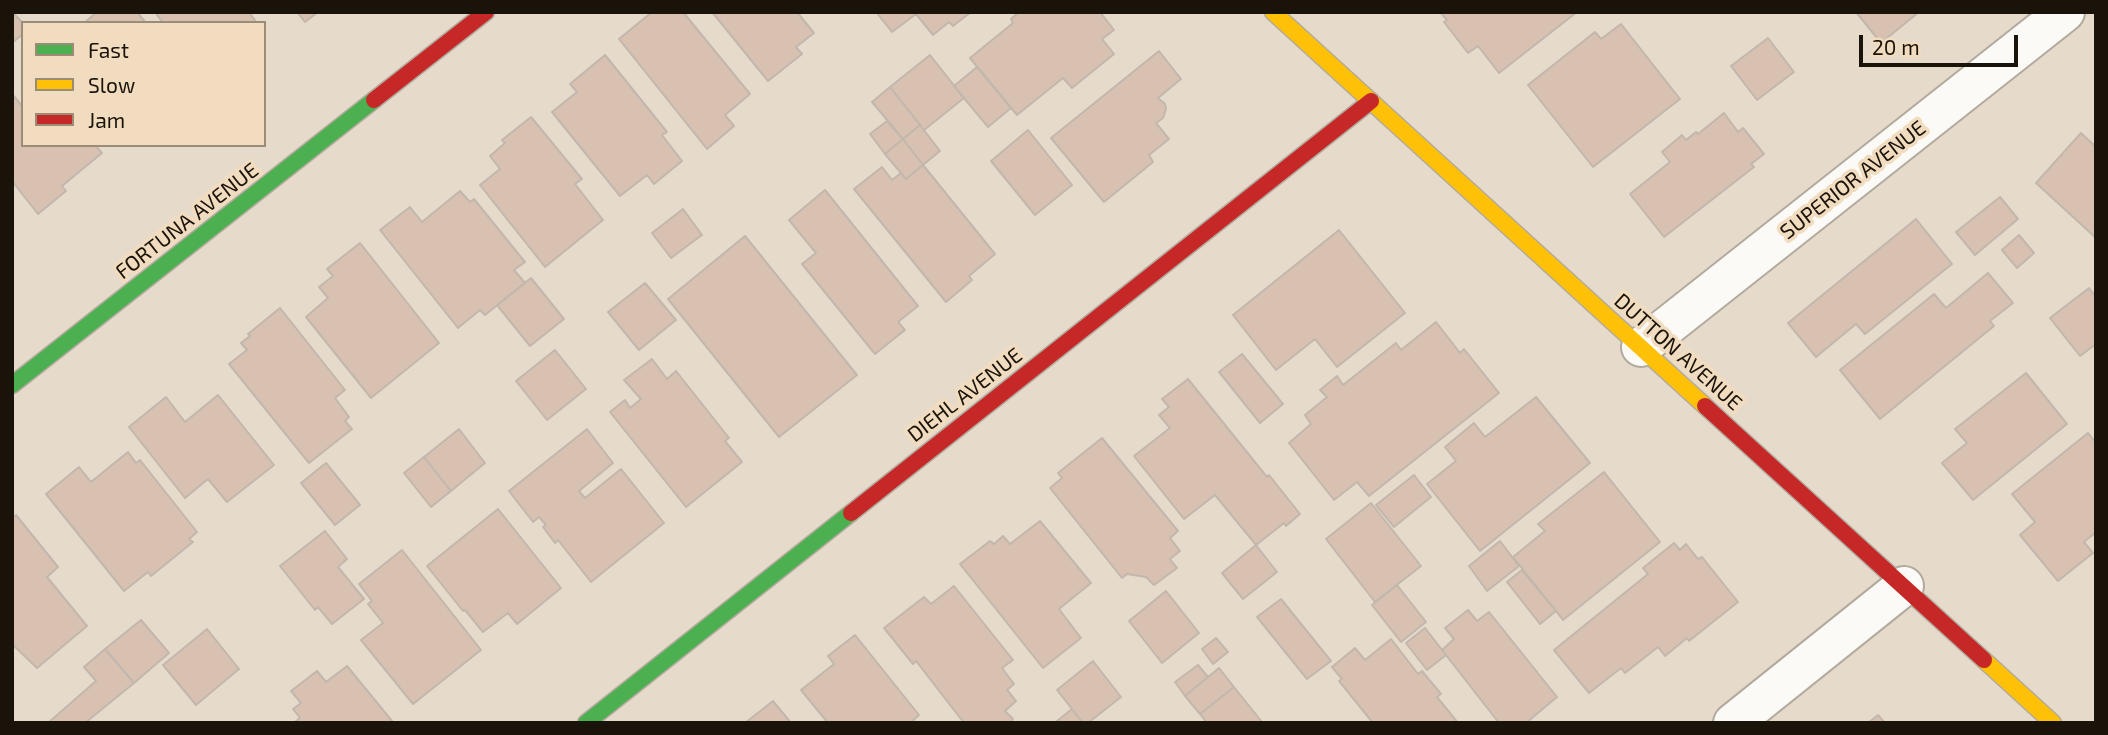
<!DOCTYPE html>
<style>
body{margin:0}
#map{position:relative;width:2108px;height:735px;overflow:hidden;background:#e6dbcb;font-family:"Exo 2",sans-serif}
canvas{display:block}
.frame{position:absolute;inset:0;border:14px solid #1a1309;pointer-events:none}
.legend{position:absolute;left:21px;top:21px;width:245px;height:126px;box-sizing:border-box;background:#f1dcc0;border:2px solid #9b8c77;margin:0;padding:9px 12px;list-style:none;font-size:21px;color:#1a1309}
.legend li{display:flex;align-items:center;gap:14px;height:35px}
.legend b{width:35px;border:2px solid #9b8c77}
.scale{position:absolute;left:1859px;top:35px;width:159px;height:32px;box-sizing:border-box;border:4px solid #1a1309;border-top:0;padding-left:9px;font-size:21px;line-height:24px;white-space:nowrap;color:#1a1309;-webkit-text-stroke:5px #f1dcc0;paint-order:stroke}
</style>
<div id="map">
<canvas width="2108" height="735"></canvas>
<div class="frame"></div>
<ul class="legend">
<li><b style="height:9px;background:#4caf50"></b>Fast</li>
<li><b style="height:9px;background:#ffc107"></b>Slow</li>
<li><b style="height:9px;background:#c62828"></b>Jam</li>
</ul>
<div class="scale">20 m</div>
</div>
<script>
const g = document.querySelector('canvas').getContext('2d');
g.lineJoin = 'round';
function paint(path, color) {
  g.fillStyle = color;
  g.fill(path, 'evenodd');
}
function trace(path, color, width, dash) {
  g.strokeStyle = color;
  g.lineWidth = width;
  g.lineCap = dash ? 'butt' : 'round';
  g.setLineDash(dash || []);
  g.stroke(path);
}
function drawText(font, color, halo, rows, align = 'center') {
  g.font = font + ' "Exo 2",sans-serif';
  g.lineWidth = 7;
  g.setLineDash([]);
  g.textBaseline = 'middle';
  g.strokeStyle = halo;
  g.fillStyle = color;
  for (const [text, x, y, turn = 0] of rows) {
    g.save();
    g.translate(x, y);
    g.rotate((+turn || 0) * Math.PI / 180);
    g.textAlign = isNaN(turn) ? turn : align;
    if (halo) g.strokeText(text, 0, 0);
    g.fillText(text, 0, 0);
    g.restore();
  }
}
const building = new Path2D(`
 M12,12L23,23V34L12,43Z
 M97,12H137L146,23H84Z
 M155,12H249L257,23H163Z
 M297,12H318L305,22Z
 M652,12H683L750,94L725,115L734,126L707,149L619,39Z
 M712,12H797L814,33L796,47L802,54L768,81Z
 M876,12H971L953,26L949,22L933,35L916,14L892,32Z
 M1019,12H1100L1114,30L1102,39L1114,54L1072,88L1063,78L1017,115L970,58L1013,23L1011,19Z
 M1440,12H1577L1499,73L1478,46L1468,53L1444,22L1447,20Z
 M1856,12H1919L1881,43Z
 M1621,24L1680,99L1593,167L1528,85L1595,32L1601,39Z
 M1768,38L1794,72L1757,100L1731,66Z
 M1159,51L1181,79L1158,98L1165,104L1166,109L1163,118L1156,123L1169,139L1149,155L1153,162L1104,202L1051,138Z
 M605,55L667,132L662,135L682,161L654,184L647,175L620,196L552,112L577,92L570,84Z
 M930,55L964,98L924,130L890,87Z
 M977,67L1011,108L988,127L954,86Z
 M890,87L920,125L903,139L872,102Z
 M12,94L23,107V145H95L102,153L62,186L66,191L38,214L12,181Z
 M1724,113L1738,132L1743,128L1764,154L1751,164L1754,167L1664,237L1630,194L1670,162L1662,152L1682,135L1686,140L1696,132L1698,134Z
 M531,117L582,179L575,184L603,220L545,267L480,185L500,169L490,156L505,143L502,140Z
 M887,121L903,139L885,154L870,134Z
 M920,125L940,151L923,165L903,139Z
 M1028,130L1072,185L1035,215L991,161Z
 M2081,133L2096,147V238L2036,183Z
 M903,139L923,165L906,179L885,154Z
 M923,165L995,254L969,276L972,280L946,302L854,189L882,167L892,180L901,173L906,179Z
 M825,190L918,306L898,322L905,330L875,354L802,264L816,253L789,220Z
 M460,191L470,202L474,199L525,262L514,270L525,283L485,315L480,310L458,328L380,230L410,207L422,222Z
 M2000,197L2018,219L1975,255L1956,232Z
 M683,209L702,235L671,258L652,233Z
 M1916,219L1952,264L1865,334L1856,324L1816,357L1788,323Z
 M1339,230L1405,313L1337,367L1315,339L1276,370L1233,315Z
 M2019,235L2034,253L2017,268L2002,250Z
 M745,236L857,375L779,437L668,299Z
 M360,243L439,343L371,398L306,317L328,298L319,287L333,276L327,269Z
 M1988,273L2013,303L1990,321L1994,326L1880,419L1840,370L1934,294L1946,308Z
 M531,278L564,319L530,346L497,305Z
 M645,283L676,320L639,350L608,312Z
 M2089,288L2096,297V344L2080,356L2050,318Z
 M280,308L345,390L335,398L349,417L345,421L352,429L309,463L229,364L247,350L241,343L250,336L248,334Z
 M1436,322L1460,353L1464,349L1499,393L1369,496L1357,482L1334,500L1289,443L1311,424L1305,415L1327,397L1320,390L1337,376L1343,385L1396,343L1401,350Z
 M555,350L586,389L547,420L516,381Z
 M1242,354L1283,404L1260,423L1219,372Z
 M652,359L667,379L676,371L729,438L725,441L742,462L686,507L610,412L625,400L630,408L641,399L624,380Z
 M2026,373L2067,424L1973,500L1942,463L1967,443L1955,429Z
 M1188,379L1267,477L1269,475L1300,514L1286,526L1284,523L1256,545L1215,495L1184,519L1134,456L1170,428L1159,415L1169,407L1162,399Z
 M218,395L274,465L227,502L208,479L185,498L129,427L166,397L185,422Z
 M1536,397L1590,463L1480,551L1427,484L1456,461L1445,447L1474,423L1485,437Z
 M459,429L485,463L451,491L424,457Z
 M587,429L613,463L579,491L585,498L621,469L664,523L591,582L558,540L555,543L543,527L546,525L539,517L533,522L509,491Z
 M2088,433L2096,443V532L2084,542L2093,553L2058,581L2020,535L2035,522L2012,494Z
 M1102,438L1178,531L1170,538L1180,551L1170,559L1177,568L1154,585L1146,577L1127,574L1122,578L1050,488L1062,478L1058,473Z
 M128,452L136,463L140,460L197,532L189,539L193,542L151,576L148,572L124,591L46,494L79,467L91,482Z
 M424,457L451,491L431,507L404,473Z
 M326,463L360,505L335,525L301,483Z
 M1604,472L1660,542L1563,620L1513,557L1545,531L1538,524Z
 M1414,475L1431,497L1394,527L1376,505Z
 M1371,503L1421,566L1375,602L1326,539Z
 M498,509L561,588L517,624L508,613L483,632L465,610L463,611L427,566Z
 M16,515L58,567L47,577L87,626L37,668L12,644V518Z
 M1040,521L1091,583L1059,609L1081,638L1043,668L960,564L990,541L994,544L1003,536L1010,544Z
 M325,531L347,559L338,567L364,599L332,624L318,607L315,610L280,566Z
 M1500,541L1519,566L1487,591L1469,566Z
 M1674,543L1680,550L1686,544L1698,559L1702,557L1738,602L1689,641L1687,638L1665,656L1658,647L1625,673L1621,668L1589,693L1554,650L1648,574L1643,568Z
 M1256,545L1277,572L1243,599L1222,573Z
 M402,550L481,650L413,704L361,640L383,623L368,604L372,601L359,584Z
 M1522,570L1556,611L1540,624L1507,582Z
 M1397,585L1426,622L1401,642L1372,605Z
 M954,586L1013,660L1002,668L1014,684L1007,690L1016,701L1005,711L1013,719L1009,723H964L916,661L913,664L884,628L924,597L931,604Z
 M1166,591L1199,633L1162,663L1129,621Z
 M1281,599L1331,661L1307,679L1257,617Z
 M1468,610L1477,621L1489,612L1557,697L1526,723H1499L1442,650L1454,639L1445,628Z
 M141,620L169,653L134,683L105,649Z
 M1425,628L1446,655L1427,670L1406,643Z
 M207,629L239,669L196,705L163,665Z
 M855,635L919,715L910,723H828L801,690L834,664L828,656Z
 M1216,638L1228,652L1213,664L1202,649Z
 M1391,639L1418,674L1422,671L1441,694L1437,697L1458,723H1373L1339,681L1342,679L1332,667L1355,648L1365,660Z
 M105,649L134,683L85,723H48L96,681L84,667Z
 M1093,661L1121,697L1088,723H1083L1057,690Z
 M1198,665L1208,677L1185,696L1175,682Z
 M347,666L392,721L389,723H297L296,721L300,718L293,709L301,703L291,691L317,671L326,682Z
 M1219,668L1234,687L1200,714L1185,696Z
 M1234,687L1262,722L1261,723H1207L1200,714Z
 M773,701L791,723H745Z
 M1072,709L1083,723H1059L1057,721Z
 M1878,715L1885,723H1868Z`);
const street = new Path2D(`
 M1641,347L2065,12
 M1733,723L1904,586`);
const fast = new Path2D(`
 M12,385L374,100
 M586,723L851,513`);
const slow = new Path2D(`
 M1273,12L1705,406
 M1984,660L2053,723`);
const jam = new Path2D(`
 M374,100L486,12
 M1705,406L1984,660
 M851,513L1371,101`);
const streetNames = [
 ["SUPERIOR AVENUE",1853,180,-38],
 ["FORTUNA AVENUE",187,221,-38],
 ["DUTTON AVENUE",1678,352,42],
 ["DIEHL AVENUE",965,395,-38]
];
paint(building, '#d8c1b0');
trace(building, '#c2b7ad', 2);
trace(street, '#b2aa9d', 42);
trace(fast, '#b2aa9d', 19);
trace(slow, '#b2aa9d', 19);
trace(jam, '#b2aa9d', 19);
trace(street, '#fbfaf7', 38);
trace(fast, '#4caf50', 16);
trace(slow, '#ffc107', 16);
trace(jam, '#c62828', 16);
drawText('21px', '#1a1309', '#f1dcc0', streetNames);
</script>
